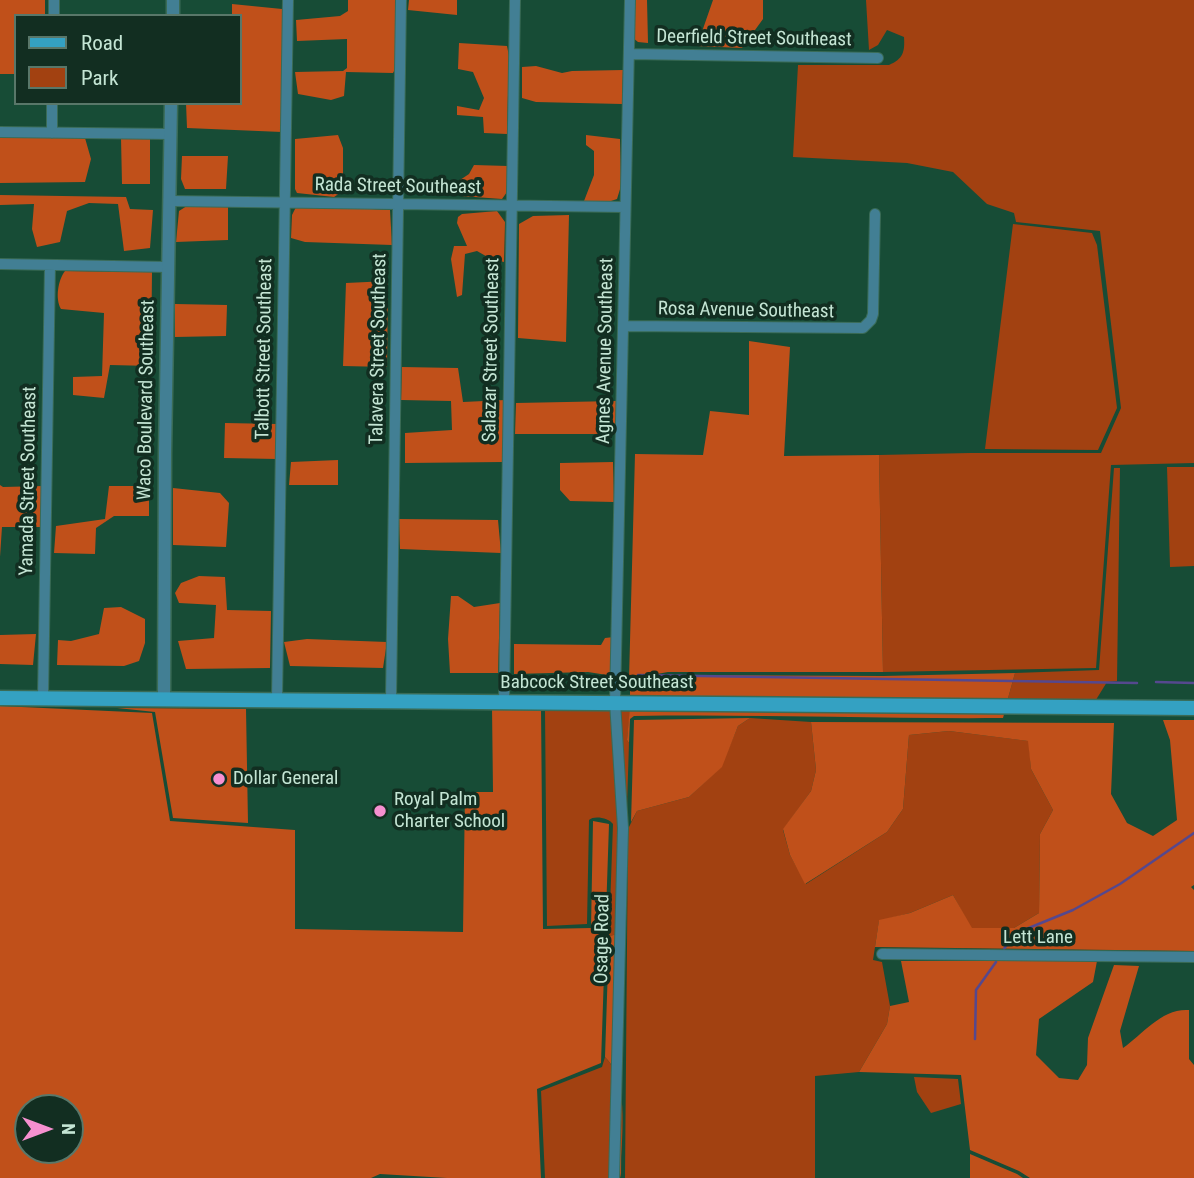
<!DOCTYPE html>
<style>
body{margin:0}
#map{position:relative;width:1194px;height:1178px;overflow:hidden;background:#174c36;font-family:"Roboto Condensed",sans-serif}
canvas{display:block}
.legend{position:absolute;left:14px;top:14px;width:228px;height:91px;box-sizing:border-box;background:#122e21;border:2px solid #597769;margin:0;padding:9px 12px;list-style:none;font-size:21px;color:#c4e5d4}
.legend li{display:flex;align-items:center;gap:14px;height:35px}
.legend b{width:35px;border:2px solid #597769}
.north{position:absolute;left:14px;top:1094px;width:70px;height:70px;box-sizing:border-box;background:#122e21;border:2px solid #597769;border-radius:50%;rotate:90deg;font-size:19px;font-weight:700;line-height:28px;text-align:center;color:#c4e5d4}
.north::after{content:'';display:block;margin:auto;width:24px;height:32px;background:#f690d0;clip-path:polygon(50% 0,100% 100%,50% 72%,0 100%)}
</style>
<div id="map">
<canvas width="1194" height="1178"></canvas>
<ul class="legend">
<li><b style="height:9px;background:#34a1c2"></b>Road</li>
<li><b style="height:19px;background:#a24111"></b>Park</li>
</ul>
<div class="north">N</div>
</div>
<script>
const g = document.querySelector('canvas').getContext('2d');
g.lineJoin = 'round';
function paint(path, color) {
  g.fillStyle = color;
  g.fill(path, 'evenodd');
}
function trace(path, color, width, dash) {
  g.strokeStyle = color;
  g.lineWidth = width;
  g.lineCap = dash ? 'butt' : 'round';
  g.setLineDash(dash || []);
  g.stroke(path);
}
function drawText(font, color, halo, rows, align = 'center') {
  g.font = font + ' "Roboto Condensed",sans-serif';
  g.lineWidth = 7;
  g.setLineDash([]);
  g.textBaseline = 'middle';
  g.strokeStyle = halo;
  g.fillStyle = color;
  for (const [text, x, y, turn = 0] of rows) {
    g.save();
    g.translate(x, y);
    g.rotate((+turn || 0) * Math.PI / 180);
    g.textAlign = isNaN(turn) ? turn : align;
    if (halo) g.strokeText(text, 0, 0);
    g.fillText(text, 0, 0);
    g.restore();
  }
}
const green = new Path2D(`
 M866,0H1194V463L1111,465L1096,668L883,672L879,455L970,453H1101L1121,408L1100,231L1016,222L1014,213L987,204L953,172L907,163L793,157L798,65H889C903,59 905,52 904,37L887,30L878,45L869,50Z
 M1013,224L1092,233L1097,245L1117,408L1098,450L985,449Z
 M1167,467H1194V566L1170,567Z
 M1114,468H1120L1117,681L1107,682L1094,703L1007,702L1015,673L1099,670Z
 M545,710L630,711L627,740L629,743L623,933L609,936L613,824C609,818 594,815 589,820L587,924L547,926Z
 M750,718L811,722L816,770L811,791L783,830L790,855L806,884L887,832L903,809L909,735L949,731L1029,741L1031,769L1053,810L1040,834L1039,913L1014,928H971L953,895L910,913L879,921L873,960L882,962L890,1006L887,1024L859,1072L815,1076V1178H625L628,829L637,811L689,797L721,767L738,726Z
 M605,1057C631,1083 621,1143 620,1178H545L541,1091L602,1067Z
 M914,1077L958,1079L961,1104L931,1113L917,1092Z`);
const forest = new Path2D(`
 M0,0H45V16H16V74H0Z
 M348,0H396V67L393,73L346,72L344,96L331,100L298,94L295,72L343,71L347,68V39L297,41L296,20L340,16L348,11Z
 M409,0H457V15L408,10Z
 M634,0H647L648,43L638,42L633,38Z
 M713,0H763V19L742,48L697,46Z
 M232,4L282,9V132L187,128L186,103H240V16H232Z
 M459,43L507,46L509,56L507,134L484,133L483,117L457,115V106L479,110L484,98L473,72L458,69Z
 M536,66L562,73L572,71L623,70L622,104L536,102L522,98V67Z
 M338,135L343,148V191L334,197L297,193L295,189V139Z
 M586,135L620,139L621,186L617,199L611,201H584L594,175V151L586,145Z
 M0,137L85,138L91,159L85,182L0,183Z
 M121,138H150V184H122Z
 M182,156H228L226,189H185L181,179Z
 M474,165L508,166L507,192L502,199L461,196L457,182L469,174Z
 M0,195L126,197L130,209L153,210L150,248L124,251L118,204L89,203L67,211L60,242L37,247L32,229L34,204L0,205Z
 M190,204L228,205V240L176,242L179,211Z
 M297,205L390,210L392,245L305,242L291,238L292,215Z
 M497,211L505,222L504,262L491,259L477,251L465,254L462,295L457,297L451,259L454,246H467L457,223L458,217L462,214Z
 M569,215L566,342L518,338L519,224L533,216Z
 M65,271L152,272L151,366L110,365L104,398L73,395V377L102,376L104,313L61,309C55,299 58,280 65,271Z
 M388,281L387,367L343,366L346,283Z
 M175,304L227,305L226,336L175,337Z
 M749,341L790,347L784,456L879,455L883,672H668L629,679L635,454L703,455L710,411L749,415Z
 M402,367L458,368L463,402L505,400L503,462L405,463V433L452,430L451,401L401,400Z
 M616,401L618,434H515L516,403Z
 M225,423L277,424V459L224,458Z
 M338,460V485H289L291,462Z
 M613,462L614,502L570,501L560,490V463Z
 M0,485L3,487L43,486L44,527H2L0,557Z
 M109,486H149V516H114L96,528L95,554L54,553L56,526L105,519Z
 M173,488L220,493L229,503L226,547L173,545Z
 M399,519L498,520L501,553L400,549Z
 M199,576L225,577L227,610L271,611L270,668L186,669L178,641L214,638L216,605L179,603L175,593L181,583Z
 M451,596H458L474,607L500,603L498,673H450L448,639Z
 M121,607L145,619V643L139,661L124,666L57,665L58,640L71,641L99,634L104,608Z
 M36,634L33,665L0,664V635Z
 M614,637V668L607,675L588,672L514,674V644L601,645L605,638Z
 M307,639L387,642L383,668L290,666L284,642Z
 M1015,673L1007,702L630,698V682L669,675L883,676Z
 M0,706L152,713L170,821L295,830V929L463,932L465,792H493L492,707H541L543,929L591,928L593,821L609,824L601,1063L537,1089L541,1178H447L380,1174L371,1178H0ZM28,1108H70V1150H28Z
 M630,706L1005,711L1003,718C880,719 757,714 634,716L630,719L629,743L627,740Z
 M117,708L246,709L248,823L173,818L155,712Z
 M750,718L738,726L722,767L689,797L637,811L631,822L634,720Z
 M1163,720H1194V885L1191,887L1194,890V951L875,947L879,920L910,913L953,895L972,928H1014L1039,913L1040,834L1053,810L1031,769L1028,741L949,731L909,735L903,809L887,832L805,884L790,855L783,829L811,791L816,770L811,722L1114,723L1111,794L1127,823L1153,836L1177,820L1170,740Z
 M623,933L621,1178C614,1141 636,1089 605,1057L609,936Z
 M901,961H1097L1093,982L1039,1019L1036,1055L1059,1078L1078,1080L1087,1065L1088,1038L1114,965L1139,966L1120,1031L1123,1048C1143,1034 1162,1008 1189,1010V1059L1194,1065V1178H1030L1019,1171L970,1150L961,1075L859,1072L887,1024L890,1006L909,1002Z
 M970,1154L1017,1174L1023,1178H970Z`);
const stream = new Path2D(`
 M638,675L1137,683
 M1156,682L1194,683
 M1004,949L1014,934L1073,910L1120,884L1194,833
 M975,1039L976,990L996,962`);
const minor = new Path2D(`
 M54,16V0
 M630,54L878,58
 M0,132L171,134
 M52,133V103
 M170,201L625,207
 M0,264L169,267
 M625,326L863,328L871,320L873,314L875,214
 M43,698L50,265
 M277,699L288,0
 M391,699L401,0
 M504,701L515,0
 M882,954L1194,957
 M614,1178L623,828L615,702L630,0`);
const tertiary = new Path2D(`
 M173,16V0
 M164,698L165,453L171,103`);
const secondary = new Path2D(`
 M0,698L1194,708`);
const markers = [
 [219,779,7,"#f690d0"],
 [380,811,7,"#f690d0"]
];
const streetNames = [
 ["Deerfield Street Southeast",754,39,1],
 ["Rada Street Southeast",398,187,1],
 ["Rosa Avenue Southeast",746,311,1],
 ["Talbott Street Southeast",265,349,-89],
 ["Talavera Street Southeast",379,349,-89],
 ["Salazar Street Southeast",492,350,-89],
 ["Agnes Avenue Southeast",606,351,-89],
 ["Waco Boulevard Southeast",147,400,-89],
 ["Yamada Street Southeast",29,481,-89],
 ["Babcock Street Southeast",597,683],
 ["Lett Lane",1038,938],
 ["Osage Road",603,939,-89]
];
const poiNames = [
 ["Dollar General",233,779],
 ["Royal Palm",394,800],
 ["Charter School",394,822]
];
paint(green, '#a24111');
paint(forest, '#c0501a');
trace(stream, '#55488e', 2.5);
trace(minor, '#3a6b56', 12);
trace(tertiary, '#3a6b56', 15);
trace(secondary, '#3a6b56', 17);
trace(minor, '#427f94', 10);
trace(tertiary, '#427f94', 12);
trace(secondary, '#34a1c2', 14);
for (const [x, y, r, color] of markers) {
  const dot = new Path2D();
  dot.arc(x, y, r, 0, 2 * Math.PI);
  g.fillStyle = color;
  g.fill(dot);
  trace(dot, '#122e21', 2.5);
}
drawText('19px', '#c4e5d4', '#122e21', streetNames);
drawText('19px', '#c4e5d4', '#122e21', poiNames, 'left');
</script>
